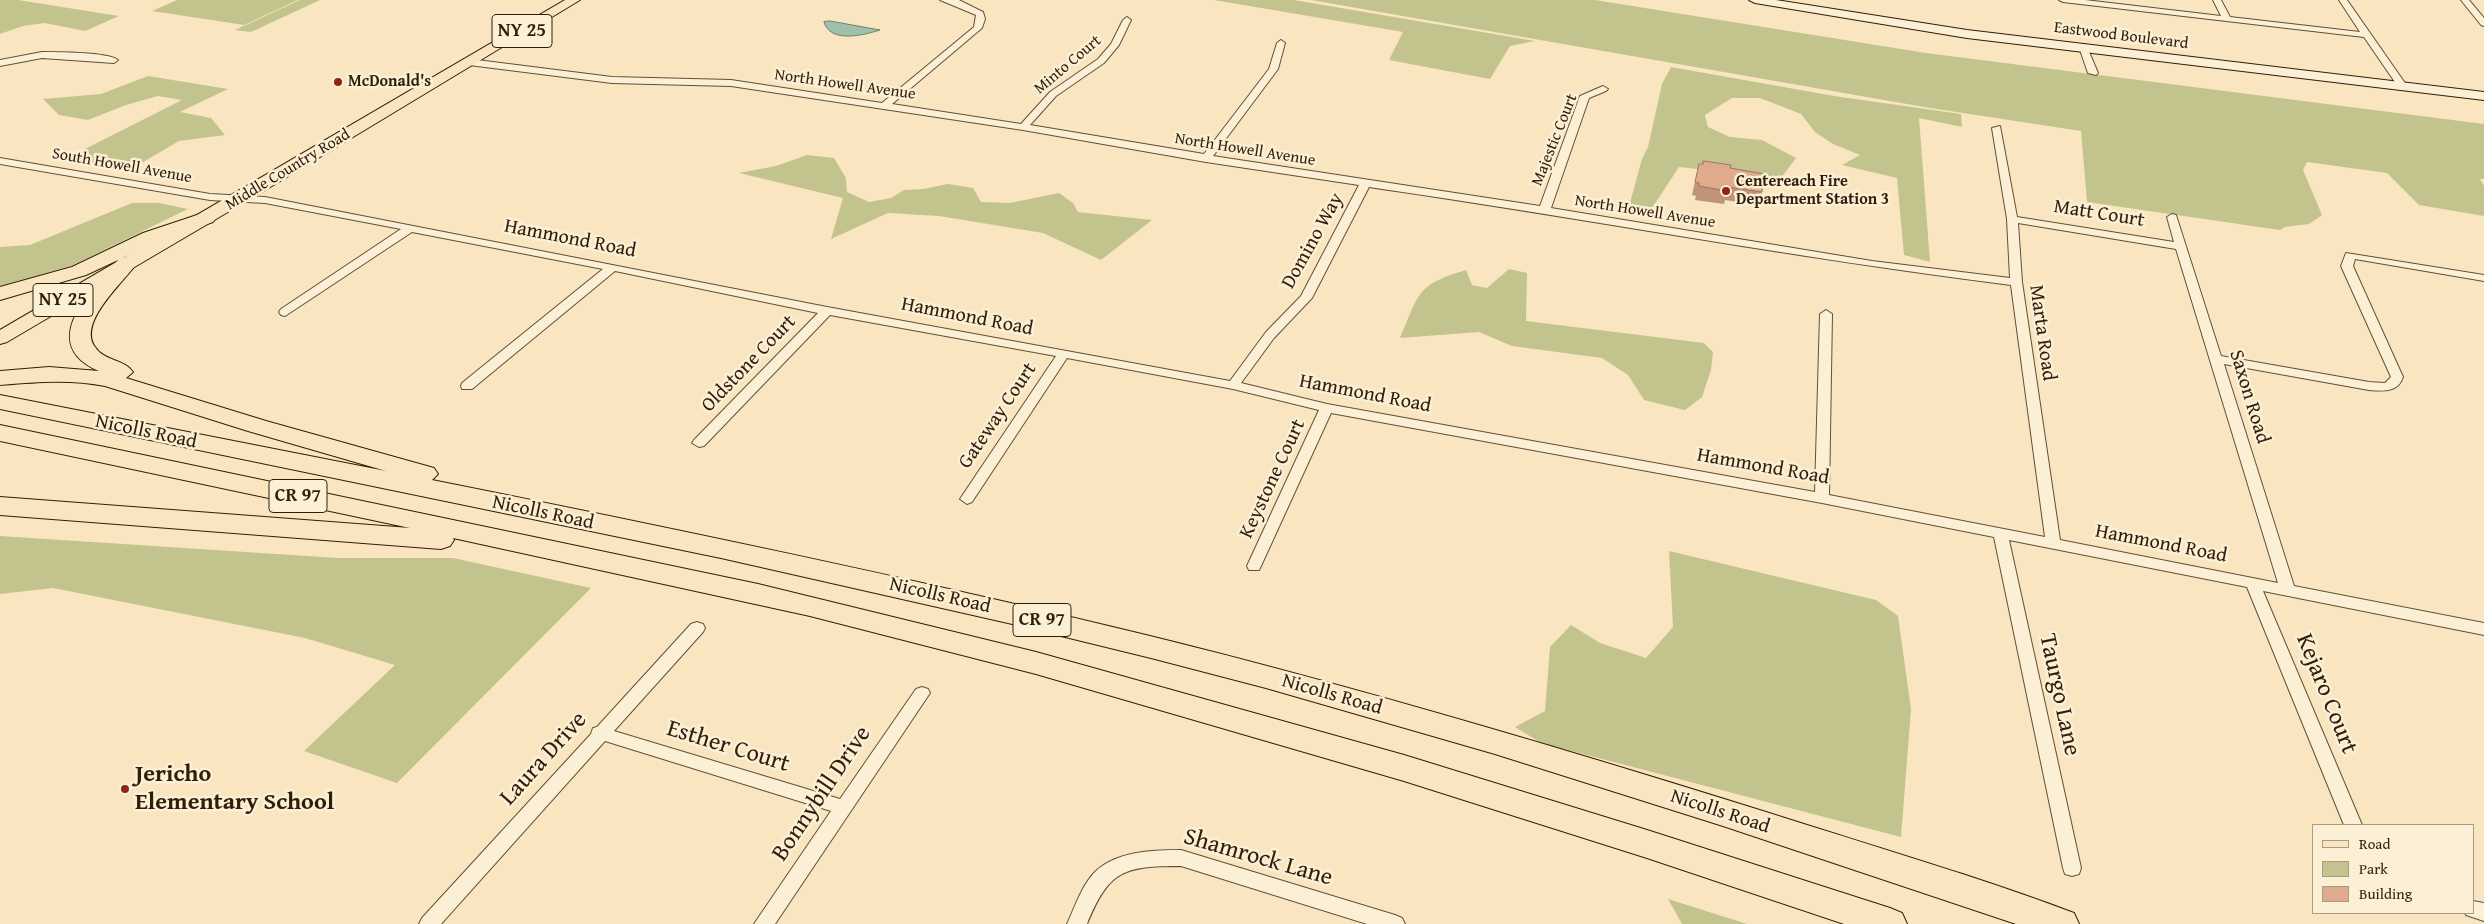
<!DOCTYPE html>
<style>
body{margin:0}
#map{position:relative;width:2484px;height:924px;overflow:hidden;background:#f9e6c0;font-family:"Gentium Book Plus",serif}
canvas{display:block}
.legend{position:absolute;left:2312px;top:824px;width:162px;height:90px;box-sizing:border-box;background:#fbefd6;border:1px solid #aa9b84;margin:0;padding:6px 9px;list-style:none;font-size:15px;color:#301e08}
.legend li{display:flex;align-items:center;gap:10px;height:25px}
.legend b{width:25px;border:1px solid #aa9b84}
</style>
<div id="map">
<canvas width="2484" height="924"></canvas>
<ul class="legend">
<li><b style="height:6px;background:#f9e6c0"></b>Road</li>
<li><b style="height:14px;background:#c3c38e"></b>Park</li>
<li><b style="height:14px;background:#e0ab8c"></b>Building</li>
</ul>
</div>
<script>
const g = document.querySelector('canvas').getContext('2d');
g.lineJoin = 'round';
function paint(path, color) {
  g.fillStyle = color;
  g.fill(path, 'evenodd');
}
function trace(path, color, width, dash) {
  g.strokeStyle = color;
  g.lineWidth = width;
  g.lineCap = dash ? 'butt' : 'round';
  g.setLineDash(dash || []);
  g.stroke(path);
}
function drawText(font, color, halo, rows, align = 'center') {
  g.font = font + ' "Gentium Book Plus",serif';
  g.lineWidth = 5;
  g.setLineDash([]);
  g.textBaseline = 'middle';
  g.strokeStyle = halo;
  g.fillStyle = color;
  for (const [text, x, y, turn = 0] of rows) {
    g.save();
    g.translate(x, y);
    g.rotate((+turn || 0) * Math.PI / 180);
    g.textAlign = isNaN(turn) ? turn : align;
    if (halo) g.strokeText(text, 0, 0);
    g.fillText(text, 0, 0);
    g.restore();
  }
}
const green = new Path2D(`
 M0,0H18L119,16L85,31L45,23L23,26L0,34Z
 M177,0H298L244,25L152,11Z
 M300,0H320L251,32L235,30Z
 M1214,0H1294L1535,41L1510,46L1490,79L1389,60L1403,32Z
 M1311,0H1595L1926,53L2484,124V179H2480L2484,186V216L2419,205L2387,173L2307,162L2303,170L2322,215L2309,224L2285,227L2280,230L2087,202L2081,131L1930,108Z
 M1671,67L1834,96L1961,114L1962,127L1919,118L1930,262L1904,255L1897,178L1842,165L1860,155L1833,144L1815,132L1801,114L1760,98H1732L1705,115L1708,127L1730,137L1762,140L1796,158L1781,178L1679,167L1650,211L1628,210L1642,159L1648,147L1662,84Z
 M148,76L228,89L180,112L211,118L225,135L179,141L126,172L65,159L182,100L158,96L126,105L88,120L59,115L43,99L101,94Z
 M807,155L834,158L846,178L847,192L869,202L891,198L904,190L923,189L948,184L973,188L981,202L1010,203L1059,193L1073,203L1078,212L1152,220L1101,260L1043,233L939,216L888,213L831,239L843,198L739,173L776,166Z
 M132,203H159L188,209L71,266L0,287V247L30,245Z
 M1509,269L1527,273L1526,321L1704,343L1713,352L1711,370L1702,397L1685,410L1644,400L1628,375L1602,358L1512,346L1479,332L1400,338C1420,292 1416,285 1466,270L1472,285L1487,288Z
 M0,536L338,558H453L591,588L397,783L304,751L395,665L305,638L53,588L0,594Z
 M1669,551L1876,600L1898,616L1911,709L1901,837L1541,743L1515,727L1545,711L1550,647L1571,625L1600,643L1646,658L1673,627Z
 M1668,899L1747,924H1682Z`);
const water = new Path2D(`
 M830,21L880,30C864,35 830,44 824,22Z`);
const street = new Path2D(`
 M940,0H959L983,12L985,19L982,28L892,104L1021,124L1050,92L1098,59L1111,44L1123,20L1127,17L1131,20L1119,45L1104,63L1056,96L1030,125L1204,154L1269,69L1277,43L1281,40L1285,43L1278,69L1213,156L1540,206L1580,96L1603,86L1608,89L1606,91L1589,98L1551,208L1872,261L2010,278L2007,219L1992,128L2000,126L2017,217L2174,242L2167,217L2172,214L2176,215L2221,356L2369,382L2385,383L2391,377L2341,266L2346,253L2484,275V281L2355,259L2353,266L2403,377C2398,393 2383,391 2369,390L2224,364L2294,586L2484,623V635L2263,591L2362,825H2344L2247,587L2009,540L2081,868L2079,874L2072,876L2065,874L2063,868L1994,537L1822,503L1331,413L1261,566L1259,570H1249L1247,566L1319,410L1233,389L1067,358L972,502L967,504L960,499L1056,356L830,315L704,446L699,447L692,443L694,440L818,313L615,271L472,389H462L461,386L462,383L603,269L412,232L285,316L281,315L279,312L281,309L401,229L265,203L210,200L0,164V158L210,194L265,197L827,307L1230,381L1266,332L1301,296L1359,185L1206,162L1023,130L731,86L612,83L469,65L464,62L469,59L612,77L731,80L882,103L974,27L976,15ZM1369,187C1583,218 1795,258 2011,285L2045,537L1829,495L1832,314L1826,310L1820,314L1815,492L1327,404L1241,383L1274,338L1312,298ZM2018,223L2176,249L2278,583L2060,540L2022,282Z
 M2059,0H2085L2221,16L2213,0H2221L2230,17L2360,32L2339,0H2347L2407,86L2399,88L2364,37L2063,2Z
 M2461,0H2469L2484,18V26L2481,25Z
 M2080,45L2087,47L2098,73L2096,75L2088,73L2079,47Z
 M42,52C57,52 108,52 118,60L114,63L42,58L0,66V60Z
 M697,622L703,624L705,628L703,632L614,731L840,799L916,689L922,687L928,689L930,693L775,924H754L831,811L605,741L441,924H419L422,918L591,734L593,728L597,727L691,624Z
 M1181,850L1395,915L1402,918L1405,924H1367L1181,866C1124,866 1109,870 1087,924H1067C1075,907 1081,887 1094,873C1115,851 1153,850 1181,850Z
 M2473,901L2484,903V921L2466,915L2465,913H2473Z`);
const secondary = new Path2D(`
 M1749,0H1776L1967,30L2484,92V100L1967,38L1755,3Z`);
const primary = new Path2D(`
 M565,0H580L262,192L7,342L0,344V330Z`);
const highway = new Path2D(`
 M206,212L213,214L216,218L213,222L157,241L123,258L134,259L137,263C124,282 77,322 95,347C104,361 124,359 133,372L126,378L266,421L434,468L438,474L432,480C672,528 912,578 1150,636C1357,687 1562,748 1766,812C1869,845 1973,875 2074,913L2079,924H2016L1723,826L1495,754L1266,688L1151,658L1008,623L721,558L0,409V395L386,471L248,431L105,386C70,379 36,382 0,385V371L49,367L99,371C36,344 91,290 118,260L86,275L0,300V287L72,267L143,233Z
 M0,425L758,584L1036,652L1404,755L1647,830L1890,908L1902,913L1907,924H1844L1647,858L1404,781L1036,674L810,616L453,538L454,540L450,546L441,549L0,515V497L410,528L0,441Z`);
const wall = new Path2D(`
 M1699,164L1730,168L1762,192L1758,205L1725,200L1724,204L1695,200L1696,196L1692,195Z`);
const building = new Path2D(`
 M1703,161L1731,165L1730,168L1764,174L1762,192L1727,187V191L1699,186V183L1695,182L1699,164H1703Z`);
const markers = [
 [338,82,5,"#8f2418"],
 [1726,191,5,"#8f2418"],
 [125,789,5,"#8f2418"]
];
const farStreetnames = [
 ["Eastwood Boulevard",2121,36,7],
 ["Minto Court",1068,65,-40],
 ["North Howell Avenue",845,85,8],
 ["Majestic Court",1555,140,-68],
 ["North Howell Avenue",1245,150,9],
 ["South Howell Avenue",122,166,10],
 ["Middle Country Road",288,170,-31],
 ["North Howell Avenue",1645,212,9]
];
const farPoinames = [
 ["McDonald's",348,82],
 ["Centereach Fire",1736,182],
 ["Department Station 3",1736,200]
];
const shields = [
 [522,31,60],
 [63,300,60],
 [298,496,58],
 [1042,620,58]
];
const shieldNames = [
 ["NY 25",522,31],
 ["NY 25",63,300],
 ["CR 97",298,496],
 ["CR 97",1042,620]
];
const streetNames = [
 ["Matt Court",2099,214,9],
 ["Hammond Road",570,239,11],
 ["Domino Way",1313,241,-61],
 ["Hammond Road",967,317,11],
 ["Marta Road",2042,333,82],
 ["Oldstone Court",749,364,-46],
 ["Hammond Road",1365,394,11],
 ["Saxon Road",2249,397,73],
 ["Gateway Court",998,416,-56],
 ["Nicolls Road",146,432,12],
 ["Hammond Road",1763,467,10],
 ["Keystone Court",1273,479,-65],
 ["Nicolls Road",543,513,12],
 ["Hammond Road",2161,544,11],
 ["Nicolls Road",940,596,13],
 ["Nicolls Road",1332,695,16],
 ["Nicolls Road",1720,812,18]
];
const nearStreetnames = [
 ["Kejaro Court",2326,694,68],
 ["Taurgo Lane",2059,695,78],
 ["Esther Court",728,747,17],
 ["Laura Drive",544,759,-48],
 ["Bonnybill Drive",822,794,-56],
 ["Shamrock Lane",1258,858,16]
];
const nearPoinames = [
 ["Jericho",135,775],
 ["Elementary School",135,803]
];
paint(green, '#c3c38e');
paint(water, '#9fc0ac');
trace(water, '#737f6a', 1);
trace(street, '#625036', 2);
trace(secondary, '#301e08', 2);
trace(primary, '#301e08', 2);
trace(highway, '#301e08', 2);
paint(street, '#fbefd6');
paint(secondary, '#fbefd6');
paint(primary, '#f9e6c0');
paint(highway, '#f9e6c0');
paint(wall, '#c19378');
paint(building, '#e0ab8c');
trace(building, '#9d7862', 1);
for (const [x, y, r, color] of markers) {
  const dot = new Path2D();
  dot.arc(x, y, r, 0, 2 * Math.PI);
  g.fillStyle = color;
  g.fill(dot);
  trace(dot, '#fbefd6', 2);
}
drawText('16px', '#301e08', '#fbefd6', farStreetnames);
drawText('bold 16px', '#301e08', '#fbefd6', farPoinames, 'left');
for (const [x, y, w] of shields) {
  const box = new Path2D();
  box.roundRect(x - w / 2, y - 16.5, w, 33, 4);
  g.fillStyle = '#fbefd6';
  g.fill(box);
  trace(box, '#301e08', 1);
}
drawText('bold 19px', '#301e08', null, shieldNames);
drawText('20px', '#301e08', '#fbefd6', streetNames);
drawText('24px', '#301e08', '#fbefd6', nearStreetnames);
drawText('bold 24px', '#301e08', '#fbefd6', nearPoinames, 'left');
</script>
